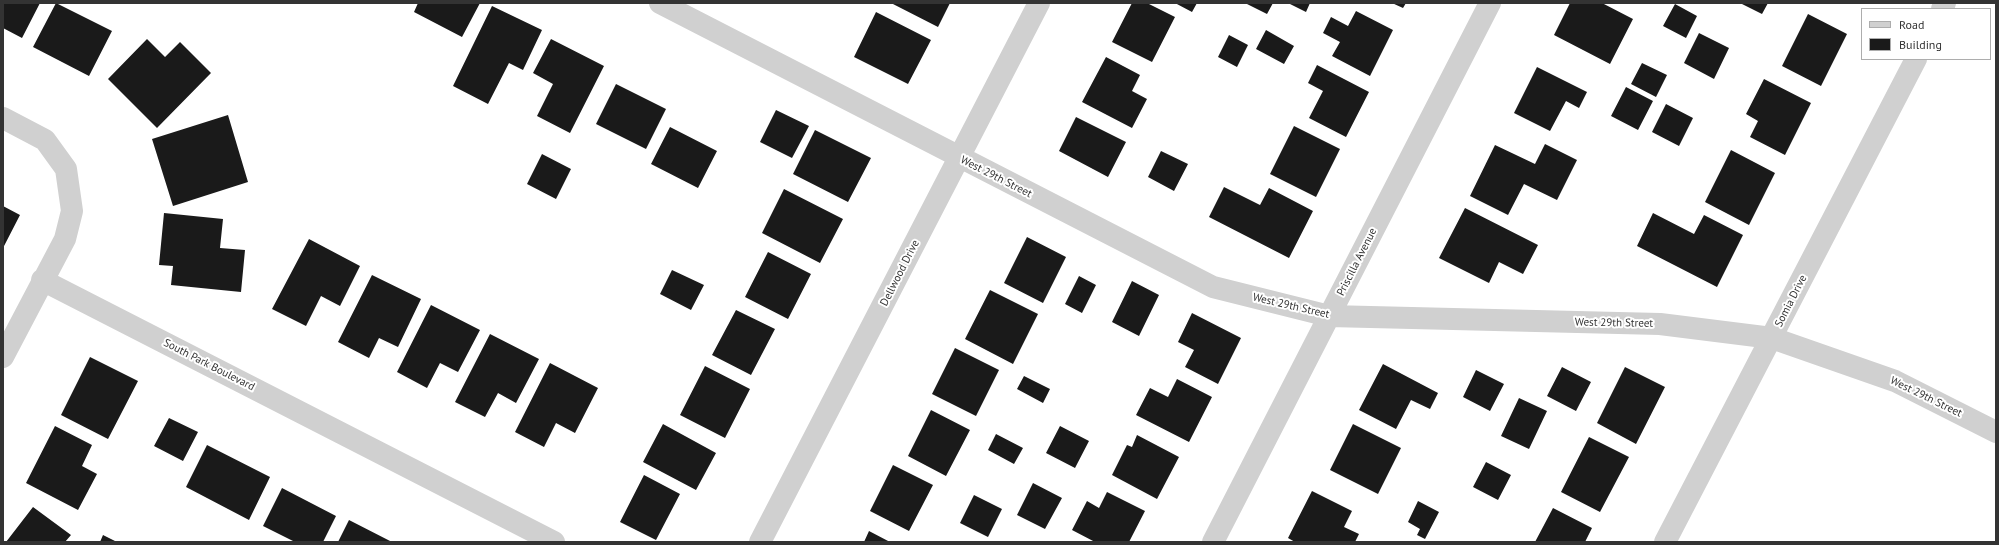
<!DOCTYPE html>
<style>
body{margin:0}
#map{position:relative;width:1999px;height:545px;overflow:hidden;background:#fff;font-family:"PT Sans",sans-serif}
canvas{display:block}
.frame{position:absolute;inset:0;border:4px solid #333;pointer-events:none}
.legend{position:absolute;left:1861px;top:8px;width:130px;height:52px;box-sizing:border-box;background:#fff;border:1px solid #adadad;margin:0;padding:5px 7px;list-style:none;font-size:12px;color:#333}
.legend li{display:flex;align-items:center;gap:8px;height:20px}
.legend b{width:20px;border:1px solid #adadad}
</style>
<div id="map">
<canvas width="1999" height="545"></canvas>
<div class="frame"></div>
<ul class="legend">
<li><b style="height:5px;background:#d0d0d0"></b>Road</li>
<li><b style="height:11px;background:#1a1a1a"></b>Building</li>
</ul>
</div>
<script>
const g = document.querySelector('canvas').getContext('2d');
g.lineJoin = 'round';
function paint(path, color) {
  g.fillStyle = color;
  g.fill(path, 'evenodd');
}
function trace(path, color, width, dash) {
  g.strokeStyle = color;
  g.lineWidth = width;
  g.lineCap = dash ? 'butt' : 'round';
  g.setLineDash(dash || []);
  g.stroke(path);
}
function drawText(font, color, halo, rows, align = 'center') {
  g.font = font + ' "PT Sans",sans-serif';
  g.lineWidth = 4;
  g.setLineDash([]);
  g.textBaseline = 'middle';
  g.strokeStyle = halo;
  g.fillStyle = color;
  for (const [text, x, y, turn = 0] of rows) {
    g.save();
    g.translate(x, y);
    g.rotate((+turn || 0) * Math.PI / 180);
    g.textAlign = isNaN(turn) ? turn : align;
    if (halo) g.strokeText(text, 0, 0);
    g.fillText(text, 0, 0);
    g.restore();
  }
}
const building = new Path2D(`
 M3,3H40L22,38L3,28Z
 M56,3L112,31L89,76L33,47Z
 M418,3H480L462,37L414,12Z
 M891,3H950L938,27Z
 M1132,3H1147L1175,17L1152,62L1112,42Z
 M1175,3H1197L1192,12Z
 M1245,3H1273L1267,14Z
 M1288,3H1310L1306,12Z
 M1392,3H1406L1403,8Z
 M1570,3H1602L1633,19L1610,64L1554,35Z
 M1740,3H1768L1762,14Z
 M1675,4L1697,16L1686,38L1663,26Z
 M492,6L542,30L523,70L509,63L488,104L453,86Z
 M1356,11L1393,30L1370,76L1332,56L1340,42L1323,33L1331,17L1348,26Z
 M876,12L931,40L908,84L854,57Z
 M1808,14L1847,34L1821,86L1782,66Z
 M1266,30L1294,46L1284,64L1256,49Z
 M1699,33L1729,48L1714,79L1684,63Z
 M1229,35L1248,45L1237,67L1218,57Z
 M147,39L165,57L180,42L211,73L157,128L108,79Z
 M551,39L604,66L570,133L537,116L553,84L533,73Z
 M1106,57L1140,75L1132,91L1147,99L1132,128L1082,102Z
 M1642,63L1667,75L1656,97L1631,84Z
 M1317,65L1369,92L1346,137L1309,118L1323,91L1308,83Z
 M1537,67L1587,92L1579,108L1566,101L1550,131L1514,113Z
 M1764,79L1811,103L1785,155L1750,137L1758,121L1746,114Z
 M616,84L666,109L646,149L596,124Z
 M1626,87L1653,101L1638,130L1611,116Z
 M1666,104L1693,118L1679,146L1652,132Z
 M776,110L809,126L792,158L760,142Z
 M228,115L248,182L173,206L152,139Z
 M1076,117L1126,142L1108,177L1059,151Z
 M1294,126L1340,149L1316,197L1270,174Z
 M670,127L717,151L698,188L651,164Z
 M815,130L871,158L848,202L793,174Z
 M1545,144L1577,160L1557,200L1524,184L1508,215L1470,196L1495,145L1535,164Z
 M1731,150L1775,173L1749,225L1705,202Z
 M1161,151L1188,164L1174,191L1148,177Z
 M542,154L571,169L556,199L527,184Z
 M1224,187L1260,205L1269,188L1313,211L1289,258L1209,217Z
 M784,189L843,219L820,263L762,233Z
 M3,206L20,215L3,248Z
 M1465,208L1538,245L1523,274L1499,262L1489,283L1439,258Z
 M164,213L223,219L220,248L245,250L241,292L171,285L173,266L159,265Z
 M1653,213L1694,234L1704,215L1743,235L1717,287L1637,246Z
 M1027,237L1066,257L1043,303L1004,283Z
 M309,239L360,266L340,306L321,296L306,326L272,309Z
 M768,252L811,274L788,319L745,297Z
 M672,270L704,285L691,310L660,294Z
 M372,275L421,299L398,347L379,338L369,358L338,342Z
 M1079,276L1096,285L1082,313L1065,304Z
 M1132,281L1159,295L1139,336L1112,322Z
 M990,290L1038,314L1013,364L965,339Z
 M431,305L480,330L458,372L440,363L427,388L397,372Z
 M736,310L775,329L751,375L712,355Z
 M1192,313L1241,338L1218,384L1185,367L1194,350L1178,342Z
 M490,334L539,359L516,403L498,393L485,417L455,402Z
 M955,348L999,370L976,416L932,394Z
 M90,357L138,381L108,439L61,415Z
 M550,363L598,388L575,433L556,423L544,447L515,432Z
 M1383,364L1438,393L1430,409L1411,400L1396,429L1359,410Z
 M705,366L750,389L725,438L680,415Z
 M1562,367L1591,382L1576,411L1547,396Z
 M1625,367L1665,387L1636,444L1597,423Z
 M1476,370L1504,384L1490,411L1463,397Z
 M1024,376L1050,389L1043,403L1017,389Z
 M1177,379L1212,397L1189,442L1136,415L1150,388L1168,397Z
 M1519,398L1547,411L1529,449L1501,436Z
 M931,410L970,430L946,476L908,456Z
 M169,418L198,432L183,461L154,446Z
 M663,424L716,453L696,490L643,462Z
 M1353,424L1401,448L1378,494L1330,470Z
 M55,426L92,445L82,466L97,474L78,510L26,483Z
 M1060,426L1089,441L1075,468L1046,453Z
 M996,434L1023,448L1014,464L988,450Z
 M1137,435L1179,457L1157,499L1112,475L1127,445L1132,447Z
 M1589,437L1629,457L1600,512L1561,492Z
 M207,445L270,477L249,520L186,487Z
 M1486,462L1511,475L1498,500L1473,487Z
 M893,465L933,485L909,531L870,511Z
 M644,475L680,494L656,540L620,522Z
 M1033,483L1062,498L1045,529L1017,515Z
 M282,488L336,516L323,542H295L263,526Z
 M1312,491L1352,511L1344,527L1359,534L1355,542H1295L1288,538Z
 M1107,492L1145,511L1129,542H1095L1072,530L1087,501L1099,508Z
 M974,495L1002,509L988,537L960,523Z
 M1418,501L1439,512L1425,539L1417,535L1420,529L1408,522Z
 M33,507L71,535L65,542H6Z
 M1553,508L1592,528L1585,542H1535Z
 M349,520L392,542H338Z
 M869,531L890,542H864Z
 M103,535L117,542H100Z`);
const street = new Path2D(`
 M660,3L1213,287L1329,316L1660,324L1772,338L1895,381L1996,432
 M1942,9L1945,3
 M3,118L45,140L66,169L72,211L65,239L3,357
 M42,280L554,542
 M760,542L1039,3
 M1213,542L1490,3
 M1665,542L1916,59`);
const streetNames = [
 ["West 29th Street",996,177,27],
 ["Priscilla Avenue",1357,262,-63],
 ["Dellwood Drive",900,273,-63],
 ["Somia Drive",1791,301,-63],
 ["West 29th Street",1291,306,13],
 ["West 29th Street",1614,323,1],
 ["South Park Boulevard",209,365,27],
 ["West 29th Street",1926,397,26]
];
paint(building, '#1a1a1a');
trace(street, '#d0d0d0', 22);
drawText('11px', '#333', '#fff', streetNames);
</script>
